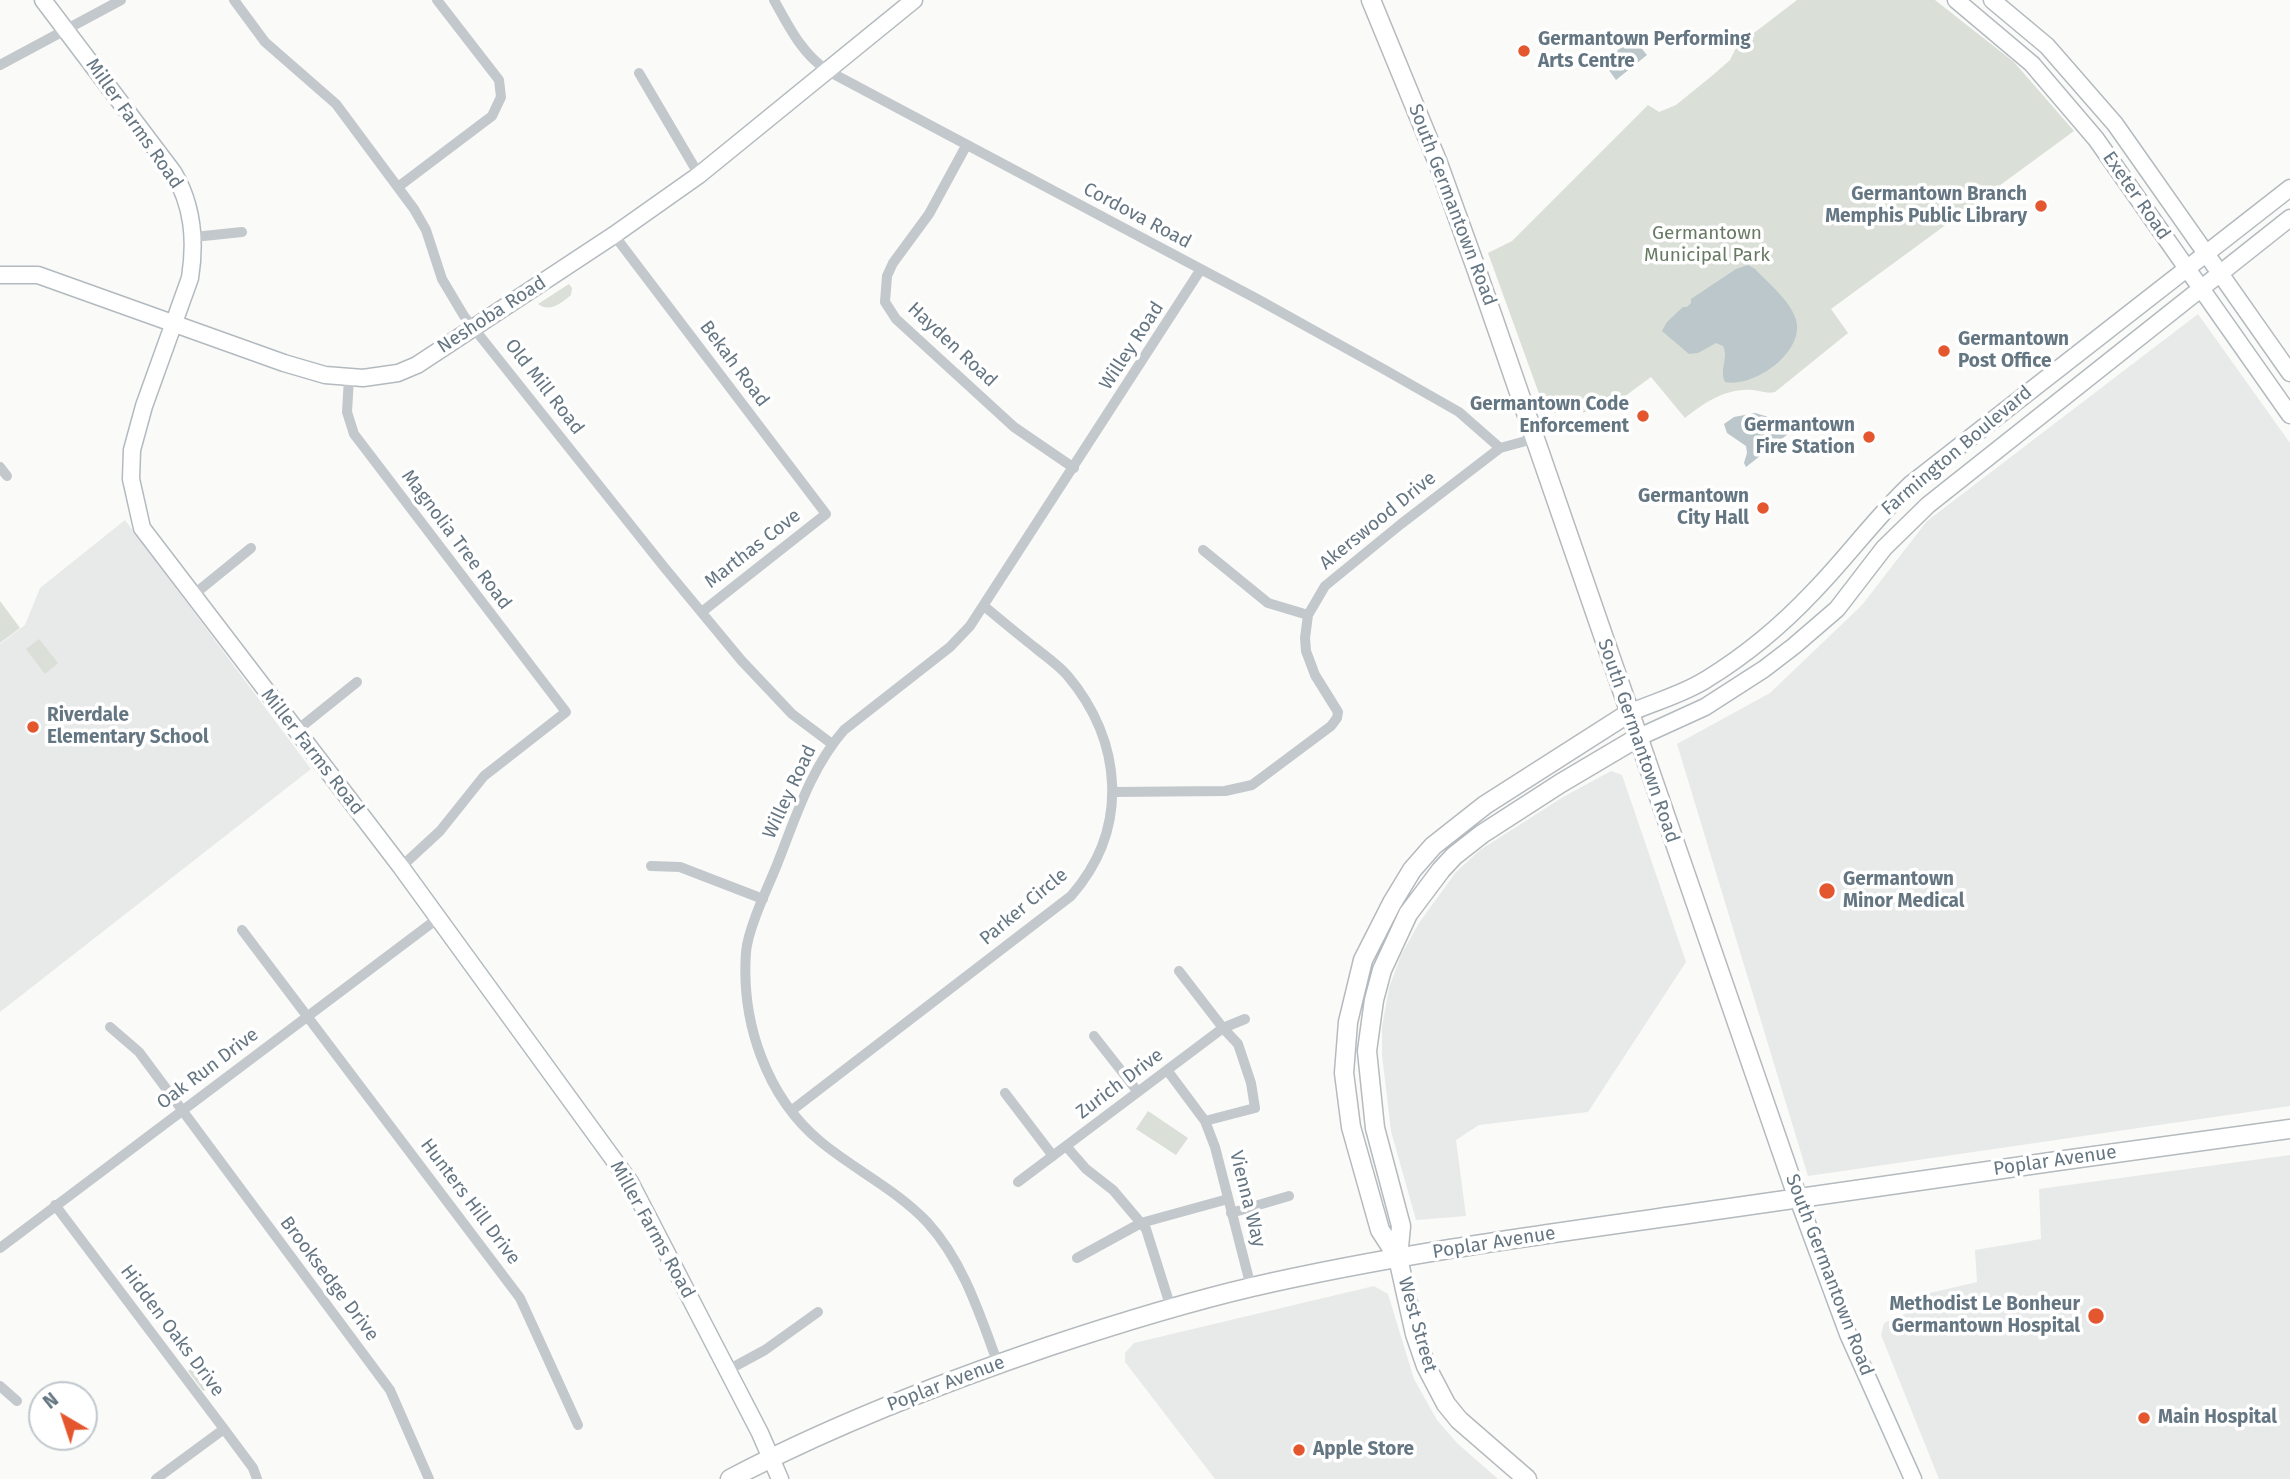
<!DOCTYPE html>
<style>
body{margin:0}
#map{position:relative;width:2290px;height:1479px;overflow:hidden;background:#fafaf8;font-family:"Fira Sans",sans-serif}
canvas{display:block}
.north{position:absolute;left:28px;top:1381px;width:70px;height:70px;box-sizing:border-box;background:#fff;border:2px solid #c1c8cd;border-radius:50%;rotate:321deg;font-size:19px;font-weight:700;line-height:28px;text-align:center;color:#657683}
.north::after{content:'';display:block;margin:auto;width:24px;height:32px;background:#e4572e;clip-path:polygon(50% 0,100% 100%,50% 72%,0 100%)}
</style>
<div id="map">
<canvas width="2290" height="1479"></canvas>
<div class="north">N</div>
</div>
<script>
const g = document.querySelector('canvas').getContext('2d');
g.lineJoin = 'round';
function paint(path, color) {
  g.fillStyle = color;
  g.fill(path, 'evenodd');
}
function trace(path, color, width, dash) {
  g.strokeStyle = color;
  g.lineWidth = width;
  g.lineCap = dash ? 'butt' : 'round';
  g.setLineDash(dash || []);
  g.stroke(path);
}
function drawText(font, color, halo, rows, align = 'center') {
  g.font = font + ' "Fira Sans",sans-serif';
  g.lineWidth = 7;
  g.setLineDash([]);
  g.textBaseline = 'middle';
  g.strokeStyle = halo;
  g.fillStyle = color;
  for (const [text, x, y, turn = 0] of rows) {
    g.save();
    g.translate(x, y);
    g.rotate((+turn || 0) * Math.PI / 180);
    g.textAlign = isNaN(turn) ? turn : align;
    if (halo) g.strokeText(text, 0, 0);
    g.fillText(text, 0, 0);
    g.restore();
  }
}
const built = new Path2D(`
 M2198,314L2290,443V1106L1808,1176L1677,744L1770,693L1862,605L1927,521Z
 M125,520L311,769L0,1012V644L25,625L40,588Z
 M1611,771L1622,775L1686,962L1588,1112L1479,1125L1456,1140L1466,1216L1416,1220L1391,1131L1382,1055V1027L1389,988L1401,955L1419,923L1456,872L1480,850L1563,797Z
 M2290,1155V1479H1939L1881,1335L1884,1323L1919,1308L1921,1295L1977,1282L1975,1250L2041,1239L2039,1189Z
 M1374,1286L1388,1294L1414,1379L1437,1420L1457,1443L1498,1479H1215L1125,1362V1353L1134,1343Z`);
const green = new Path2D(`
 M1797,0H1935L2014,62L2074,131L1831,309L1848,333L1775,392C1767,394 1761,391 1753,390C1728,387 1703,403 1685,418L1651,377L1609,408L1580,413H1546L1488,253L1512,241L1648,105L1659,112L1676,105L1713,75L1730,60L1737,46Z
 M569,284L572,288L571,295C561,303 550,313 538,304Z
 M0,601L20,628L0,643Z
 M39,639L58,663L45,674L26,649Z
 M1148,1111L1188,1138L1176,1155L1136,1129Z
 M196,1365C204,1367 211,1378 211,1386L203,1391L188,1371Z`);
const water = new Path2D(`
 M1633,38L1647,55L1616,80L1603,62Z
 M1748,265L1755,269C1768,283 1791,301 1796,320C1805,352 1754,388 1725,382C1719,369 1729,358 1723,346L1716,343L1698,353L1689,354L1662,331L1667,322L1683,307H1687L1691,303V299L1736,269Z
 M1755,413L1779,420L1786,425L1788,434L1746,467L1744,463L1747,453L1746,446L1727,433L1724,424L1734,417Z`);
const street = new Path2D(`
 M234,0L265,42L336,104L414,209L426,230L442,279L464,316L664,567L741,660L792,714L832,744
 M774,0C789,27 802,54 828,71L1259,300L1387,371L1459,412L1500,448
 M0,65L121,0
 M639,73L699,175
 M966,146L929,214L893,263L887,276L885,302L896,319L1014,427L1074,468
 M398,187L492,116L501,97L499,80L437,0
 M614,235L826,514L703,611
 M194,237L242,232
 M349,378L347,412L354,434L566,712L484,776L440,831L401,867
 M0,467L7,476
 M1203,550L1268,603L1308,615
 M192,596L251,548
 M296,731L357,682
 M1114,792L1225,791L1252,785L1331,726L1337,718L1338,712L1315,675L1306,651L1305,638L1308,615L1325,586L1401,524L1500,448L1537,438
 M651,866L680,867L763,899
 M242,930L520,1298L578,1425
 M1179,971L1223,1028L1238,1044L1251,1083L1255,1108L1205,1121
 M110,1027L139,1052L390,1390L429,1479
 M1094,1036L1138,1092
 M1167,1070L1205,1121L1215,1147L1251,1287
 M1005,1093L1053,1156
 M791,1111L1071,896C1130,829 1123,741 1067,675C1059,666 1048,658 1038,650C1020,636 1002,621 984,606
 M1066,1146L1086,1169L1113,1190L1146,1229L1171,1308
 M1018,1182L1223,1028L1245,1019
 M55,1205L224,1429L253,1468L257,1479
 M1231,1213L1289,1196
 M0,1248L437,919
 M1077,1258L1141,1223L1228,1199
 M998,1364C980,1315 963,1261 927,1222C897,1190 855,1170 821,1142C766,1097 741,1022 746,952C748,930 765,893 774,872C794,823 809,770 844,730L950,647L970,626L1201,269
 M728,1370L765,1350L818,1312
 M0,1386L17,1401
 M156,1479L224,1429`);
const secondary = new Path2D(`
 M43,0L173,172C193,205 196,240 190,278L144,406L132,450L131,479L142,528L401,867L630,1182L760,1433L780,1479
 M1956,0L2032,64L2096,139L2290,415
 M1992,0L2047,46L2115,124L2290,373
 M0,275H38L284,363L325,375L363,378L398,373L417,365L614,235L699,175L914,0
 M1629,713C1654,702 1684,694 1707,679C1746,655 1783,624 1814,591C1848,556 1876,517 1911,484L2290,188
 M1637,738L1705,707L1764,669L1794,646L1837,609L1884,548L1928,505L2290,218
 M1797,1196L1848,1334L1913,1479`);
const primary = new Path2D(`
 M1371,0L1438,163L1477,271L1797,1196
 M1398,1258L1380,1230L1351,1127L1344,1073L1348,1022L1363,960L1392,903L1412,870L1433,846L1485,805L1629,713
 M730,1479C832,1425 941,1383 1050,1346C1116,1324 1184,1303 1252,1287C1409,1251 1570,1231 1730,1208C1917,1181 2103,1154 2290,1129
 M1527,1479L1459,1420L1446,1404L1426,1366L1415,1334L1398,1258L1401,1226L1375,1128L1367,1051L1374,1000L1382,970L1408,914L1441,870L1454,856L1482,834L1561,783L1637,738`);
const markers = [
 [1524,51,7,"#e4572e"],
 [2041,206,7,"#e4572e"],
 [1944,351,7,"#e4572e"],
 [1643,416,7,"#e4572e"],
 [1869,437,7,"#e4572e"],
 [1763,508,7,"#e4572e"],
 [33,727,7,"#e4572e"],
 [1827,891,9,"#e4572e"],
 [2096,1316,9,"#e4572e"],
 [2144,1418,7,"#e4572e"],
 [1299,1450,7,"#e4572e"]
];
const poiNames = [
 ["Germantown Performing",1538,40],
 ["Arts Centre",1538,62],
 ["Germantown Branch",2027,195,"right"],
 ["Memphis Public Library",2027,217,"right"],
 ["Germantown",1958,340],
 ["Post Office",1958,362],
 ["Germantown Code",1629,405,"right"],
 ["Enforcement",1629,427,"right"],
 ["Germantown",1855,426,"right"],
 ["Fire Station",1855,448,"right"],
 ["Germantown",1749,497,"right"],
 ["City Hall",1749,519,"right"],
 ["Riverdale",47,716],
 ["Elementary School",47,738],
 ["Germantown",1843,880],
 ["Minor Medical",1843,902],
 ["Methodist Le Bonheur",2080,1305,"right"],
 ["Germantown Hospital",2080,1327,"right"],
 ["Main Hospital",2158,1418],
 ["Apple Store",1313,1450]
];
const streetNames = [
 ["Miller Farms Road",134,124,55],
 ["Exeter Road",2136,196,55],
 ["South Germantown Road",1452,205,69],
 ["Cordova Road",1137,216,28],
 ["Neshoba Road",492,315,-33],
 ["Hayden Road",952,345,43],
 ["Willey Road",1132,346,-57],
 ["Bekah Road",734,364,53],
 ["Old Mill Road",544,387,52],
 ["Farmington Boulevard",1957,451,-40],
 ["Akerswood Drive",1378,521,-39],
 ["Magnolia Tree Road",456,540,53],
 ["Marthas Cove",753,549,-38],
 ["South Germantown Road",1638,741,71],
 ["Miller Farms Road",312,752,52],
 ["Willey Road",790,792,-65],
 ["Parker Circle",1024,907,-40],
 ["Oak Run Drive",208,1069,-37],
 ["Zurich Drive",1120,1084,-37],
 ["Poplar Avenue",2055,1161,-8],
 ["Vienna Way",1247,1199,76],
 ["Hunters Hill Drive",470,1202,53],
 ["Miller Farms Road",652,1230,61],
 ["Poplar Avenue",1494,1243,-9],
 ["South Germantown Road",1829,1275,69],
 ["Brooksedge Drive",329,1279,53],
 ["West Street",1417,1325,74],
 ["Hidden Oaks Drive",172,1331,53],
 ["Poplar Avenue",946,1384,-21]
];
const parkNames = [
 ["Germantown",1707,234],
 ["Municipal Park",1707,256]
];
paint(built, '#e8e9e9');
paint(green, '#dadfd7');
paint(water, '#bbc7cb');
trace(secondary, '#b3babf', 19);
trace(primary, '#b5babe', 21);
trace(street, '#c3c8cc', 10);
trace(secondary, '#fff', 16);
trace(primary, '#fff', 18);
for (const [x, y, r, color] of markers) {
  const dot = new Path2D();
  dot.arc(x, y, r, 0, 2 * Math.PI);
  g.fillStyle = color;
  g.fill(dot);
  trace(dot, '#fff', 2.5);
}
drawText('bold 19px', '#657683', '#fff', poiNames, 'left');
drawText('19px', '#657683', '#fff', streetNames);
drawText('19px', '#687a64', '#fff', parkNames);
</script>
